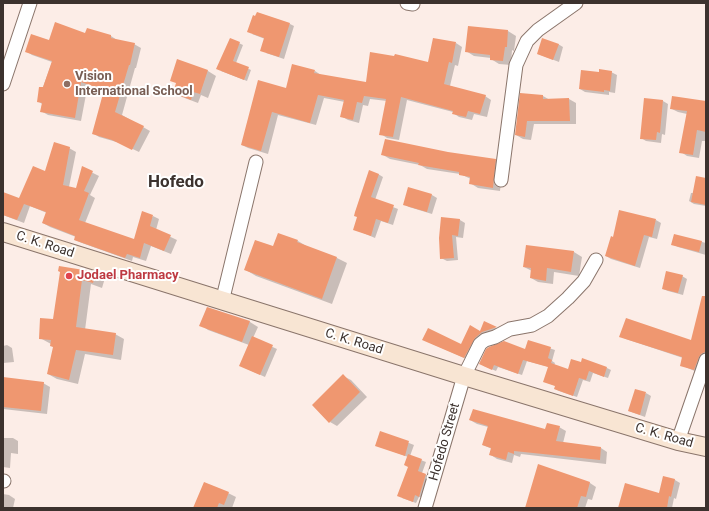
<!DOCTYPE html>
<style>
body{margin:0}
#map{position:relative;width:709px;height:511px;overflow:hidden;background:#fcede7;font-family:Roboto,sans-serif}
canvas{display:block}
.frame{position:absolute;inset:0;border:4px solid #3c322e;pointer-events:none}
</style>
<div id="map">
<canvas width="709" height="511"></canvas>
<div class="frame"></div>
</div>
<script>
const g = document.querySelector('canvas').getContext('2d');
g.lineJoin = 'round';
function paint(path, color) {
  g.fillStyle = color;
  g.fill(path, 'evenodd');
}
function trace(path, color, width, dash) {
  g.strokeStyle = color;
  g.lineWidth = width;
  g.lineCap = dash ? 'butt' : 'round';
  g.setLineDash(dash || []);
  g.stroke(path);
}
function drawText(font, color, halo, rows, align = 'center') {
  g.font = font + ' Roboto,sans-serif';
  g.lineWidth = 4;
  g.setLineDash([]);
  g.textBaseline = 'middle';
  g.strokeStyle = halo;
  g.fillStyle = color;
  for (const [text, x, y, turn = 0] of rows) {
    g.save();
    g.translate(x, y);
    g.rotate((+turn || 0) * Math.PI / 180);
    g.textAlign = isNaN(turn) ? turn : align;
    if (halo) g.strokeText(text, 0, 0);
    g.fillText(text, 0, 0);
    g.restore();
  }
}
const shadow = new Path2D(`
 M290,24L294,26L284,59L266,53L265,39L252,34Z
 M88,29L111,36L117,40L134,44L141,48L136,68H135L122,115L150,131L139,152L120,143L99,137L93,133L105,91L88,84L81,121L48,115L41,111L42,104L38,101L52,62L32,55L26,51L49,42L86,35Z
 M508,31L516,36L514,51L512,50L511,65L499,64L491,59V58L474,56L466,51Z
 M230,39L243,45L236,63L251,70L247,81L221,71Z
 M456,43L462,47L458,66L455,65L450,86L485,96L491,100L487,117L474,114L472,120L459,117L453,113V112L407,100L399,140L387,138L381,134L387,101L370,99L368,106L363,105L359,123L348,120L341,116L345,102L324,98L316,125L278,115L268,154L248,148L242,145L286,89L315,71L321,75L366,83L429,64Z
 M558,44L563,47L559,62L538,54Z
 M178,61L208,71L216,76L208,98L201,95L198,103L182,97L174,93L177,83Z
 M611,72L617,75L615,93L609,92V95L585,92L580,89L600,73Z
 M543,96L550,100L569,99L576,103V124H534L531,140L523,139L516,135Z
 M645,99L663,101L668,104L665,135L662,134L661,143L646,141L641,138Z
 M706,104V141H702L699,158L687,156L681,152L687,114L678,112L672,109Z
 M69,148L76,152L69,187L77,189L83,168L99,176L90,195L95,198L85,223L134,240L153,216L159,219L156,230L177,240L171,254L151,246L146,261L133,257L132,261L82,243L75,240L76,237L50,227L43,223L47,213L30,206L24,223L3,215V193L20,200Z
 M448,153L495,160L503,165L500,191L478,188L470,183L471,179L460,174L427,169L420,165L390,159L383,155Z
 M378,174L383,177L375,200L398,209L393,225L381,221L375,238L354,229L358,217Z
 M706,179V206L694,204L689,201L691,193H694Z
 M409,188L432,195L437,198L432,214L409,207L404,204Z
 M442,218L460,220L465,223L463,238L456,237L458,260L447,261L441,258Z
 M656,220L661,223L657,239L649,237L640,268L611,259L606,256Z
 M278,234L298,241L308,247L337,258L347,263L332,304L256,276L246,270L274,247Z
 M675,235L706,243V255L678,247L672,244Z
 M527,246L574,252L582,257L579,276L554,272L553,284L538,282L531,278L532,271L524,267Z
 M60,267L96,273L105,278L102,288L91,284L85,330L115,334L124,339L121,360L85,354L78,384L57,379L48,374L54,348L51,344L40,338L54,320L61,272Z
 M682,276L687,279L683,295L668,291L663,289Z
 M706,306V357L699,373L681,365L683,358L626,339L620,336L692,342Z
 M207,308L250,322L258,327L253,338L277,349L265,377L245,368L249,345L208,330L201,325Z
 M485,323L500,330L469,360L428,342L461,345L480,332Z
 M528,341L555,350L552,361L555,363L554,366L568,370L607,368L611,370L608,378L593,373L590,382L583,380L577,397L559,391L555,389L556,386L548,383L549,367L527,361L522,375L498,367L496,371L484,366L526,351Z
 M7,345L12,348L14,362L3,363V346Z
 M343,376L351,380L367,397L337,426L330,422Z
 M3,378L43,383L50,387L47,414L3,409Z
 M646,393L651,396L645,417L629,411Z
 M470,420L546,430L559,427L566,431L563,443L601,448L607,452L606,464L521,454L520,457L514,455L512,463L497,459L491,455L492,449L483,445L488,427L477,424Z
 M381,432L414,445L410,456L426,462L422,473L430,477L423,498L419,497L416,503L402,498L409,467L408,457L376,445Z
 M3,438H13L18,441V454L11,453L10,468L3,467Z
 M539,466L590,483L596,487L592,500L588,499L585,508H526Z
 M664,478L675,480L680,483L676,499L674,498L672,508H619L660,494Z
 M228,493L236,497L232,508L227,507L195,508Z
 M3,494L9,495L15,499L13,508H3Z`);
const building = new Path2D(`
 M257,12L290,23L279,57L260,51L264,38L247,32L253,15L255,16Z
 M55,22L85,33L87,28L111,35V38L135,43L130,65H129L115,112L144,126L132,150L112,140L92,134L104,90L81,82L75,118L40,112L42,103L37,102L39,87H43L52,61L25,52L31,34L49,40Z
 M468,26L508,30L507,47H505L503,61L490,60V55L465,52Z
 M230,38L240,42L233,61L249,67L244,80L216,69Z
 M433,38L456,42L452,63L449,62L444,84L486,95L480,114L468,111L466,117L452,114L453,111L401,97L393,137L379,135L386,99L364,96L362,103L357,102L353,120L340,117L344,100L318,95L310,123L272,112L261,151L241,145L258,80L286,88L292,64L315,70L314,73L366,82L370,52L394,56L395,54L428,62Z
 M542,38L559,44L553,60L537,54Z
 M177,59L208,70L200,94L193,92L191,100L173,93L176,83L170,81Z
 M599,69L612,71L610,91L604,90V92L579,89L581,70L599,72Z
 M520,93L543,95V99L569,98L570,121H527L525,137L515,135Z
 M672,96L706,101V132L697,130L693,155L679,153L687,111L670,109Z
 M644,98L663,100L660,133L657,132L656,140L640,139Z
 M385,139L448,152L496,159L493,188L469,184L470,177L459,175V172L418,165L419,163L381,155Z
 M54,142L70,147L63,185L76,188L82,166L93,171L84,191L89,193L79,220L134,239L142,211L153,215L150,226L171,235L164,251L144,243L140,258L127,254L125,258L74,240L75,236L42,223L46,212L24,204L17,220L3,215V192L19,198L33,166L45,171Z
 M369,170L379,174L371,197L394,205L388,223L376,219L371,236L353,230L357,217L354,216L355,212Z
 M696,176L706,178V205L691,202Z
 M408,187L432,194L427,212L403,205Z
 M619,210L656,219L652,237L644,235L635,266L605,256L611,236L613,237Z
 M441,217L460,219L458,236L452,235L454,258L440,259L439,238Z
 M278,233L298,240L297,242L337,257L322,299L244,270L255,240L273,246Z
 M674,234L702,241L699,252L671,245Z
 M526,245L574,251L571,272L547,268L546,281L530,278L531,268L523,267Z
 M59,266L96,272L93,283L82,280L76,327L116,333L113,355L76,350L69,380L47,374L53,347L50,346L51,340L39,339L40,318L53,319L60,272L58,271Z
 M666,271L683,275L678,293L662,289Z
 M702,296H706V349L705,352L701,354L699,357L694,370L680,366L682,357L619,337L626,318L691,340Z
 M207,307L250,321L242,342L199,326Z
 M484,321L497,327L482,332L475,338L464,358L422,340L428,328L461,344L470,325L480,331Z
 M252,336L273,345L260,375L239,366Z
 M528,340L551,347L548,358L552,360L551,363L568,369L571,359L581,362L582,358L607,367L604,377L589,371L586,380L579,378L573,396L554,389L555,386L543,382L548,367L523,360L518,374L494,365L492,370L479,364L486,349L489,347L504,341L525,349Z
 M343,374L360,392L329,423L312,405Z
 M3,377L44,382L41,411L3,407Z
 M635,389L646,392L640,415L628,411Z
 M473,409L545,429L547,423L560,426L556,441L601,447L600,460L514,451V454L508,452L506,460L489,455L491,448L482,445L488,426L469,420Z
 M380,431L409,441L405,456L375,446Z
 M408,454L422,459L418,471L426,474L419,497L415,495L413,502L397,496L408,467L404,465Z
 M538,464L590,482L586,497L581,496L577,508H525Z
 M663,476L675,479L671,497L669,496L667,508H618L625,483L659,493Z
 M204,482L229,492L224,505L219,503L217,508H193Z`);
const street = new Path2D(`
 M407,3L413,4
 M3,84L30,3
 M501,180L516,65L527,41L538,30L576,3
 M222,302L256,162
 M678,441L706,360
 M3,481H4
 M425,508L464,376L480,344L485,340L495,337L510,329L532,325L548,316L568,298L584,281L596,260`);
const secondary = new Path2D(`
 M3,232L464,376L678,441L706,447`);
const markers = [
 [67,84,4,"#8d6e63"],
 [69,276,4,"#e0444e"]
];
const educationNames = [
 ["Vision",75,77],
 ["International School",75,92]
];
const streetNames = [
 ["C. K. Road",45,245,18],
 ["C. K. Road",354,342,17],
 ["C. K. Road",664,436,16],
 ["Hofedo Street",445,442,-74]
];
const healthNames = [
 ["Jodael Pharmacy",77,276]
];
const districtNames = [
 ["Hofedo",176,183]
];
paint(shadow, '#0003');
paint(building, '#ef9770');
trace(street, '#8a756b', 15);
trace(secondary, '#8a756b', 20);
trace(street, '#fff', 13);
trace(secondary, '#f8e5d3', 18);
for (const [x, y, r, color] of markers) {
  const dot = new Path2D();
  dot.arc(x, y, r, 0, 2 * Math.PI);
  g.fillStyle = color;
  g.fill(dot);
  trace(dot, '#fff', 1.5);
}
drawText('bold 13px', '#785e54', '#fff', educationNames, 'left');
drawText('13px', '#3c322e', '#fff', streetNames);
drawText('bold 13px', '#be3a42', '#fff', healthNames, 'left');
drawText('bold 17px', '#3c322e', '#fff', districtNames);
</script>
